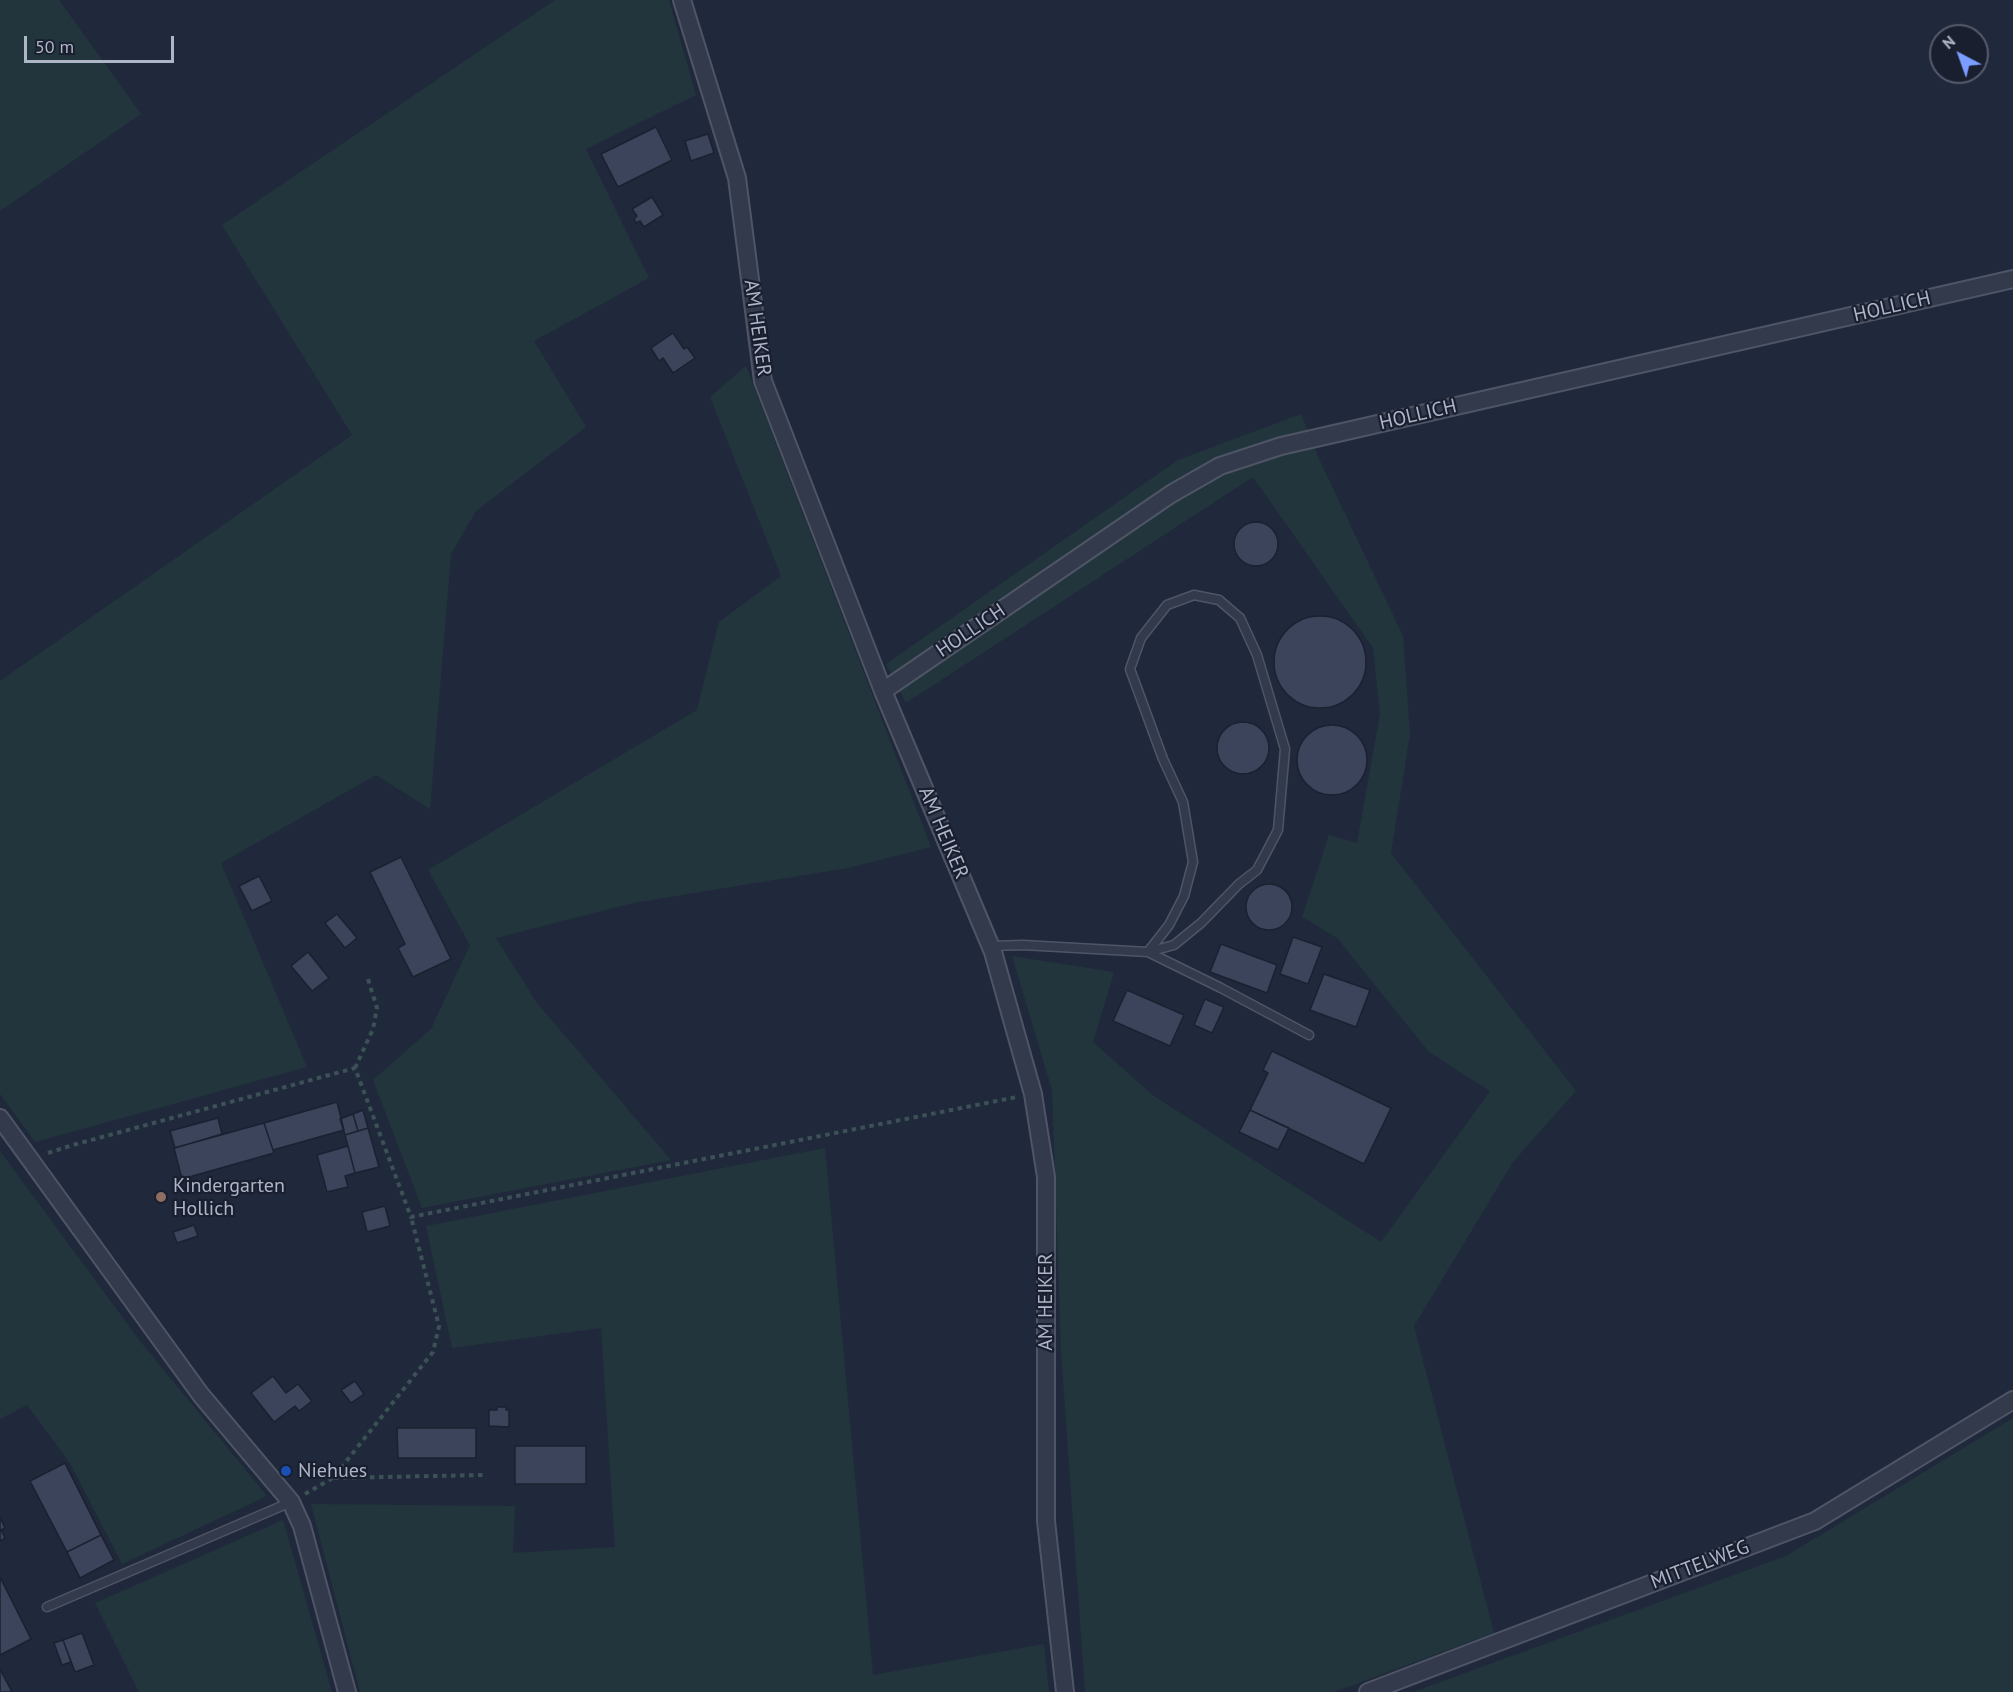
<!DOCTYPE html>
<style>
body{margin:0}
#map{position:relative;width:2013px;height:1692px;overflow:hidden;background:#20283b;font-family:"PT Sans",sans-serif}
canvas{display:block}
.north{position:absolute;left:1929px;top:24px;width:60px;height:60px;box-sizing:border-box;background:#191f2f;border:2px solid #555b6c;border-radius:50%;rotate:319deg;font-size:16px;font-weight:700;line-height:24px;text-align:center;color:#aeb5c7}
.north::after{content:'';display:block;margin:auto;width:21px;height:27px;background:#7b9dff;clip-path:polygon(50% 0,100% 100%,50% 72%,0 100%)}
.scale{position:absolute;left:24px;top:36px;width:150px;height:27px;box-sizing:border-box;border:3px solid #aeb5c7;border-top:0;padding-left:8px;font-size:18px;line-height:21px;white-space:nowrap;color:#aeb5c7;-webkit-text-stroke:4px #191f2f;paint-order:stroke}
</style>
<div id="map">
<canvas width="2013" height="1692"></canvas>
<div class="north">N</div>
<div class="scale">50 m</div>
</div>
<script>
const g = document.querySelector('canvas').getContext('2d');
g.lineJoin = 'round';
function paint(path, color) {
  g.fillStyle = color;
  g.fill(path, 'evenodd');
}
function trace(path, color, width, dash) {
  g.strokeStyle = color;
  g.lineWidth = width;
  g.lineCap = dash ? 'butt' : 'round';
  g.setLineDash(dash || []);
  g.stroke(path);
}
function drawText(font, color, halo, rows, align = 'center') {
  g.font = font + ' "PT Sans",sans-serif';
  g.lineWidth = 4.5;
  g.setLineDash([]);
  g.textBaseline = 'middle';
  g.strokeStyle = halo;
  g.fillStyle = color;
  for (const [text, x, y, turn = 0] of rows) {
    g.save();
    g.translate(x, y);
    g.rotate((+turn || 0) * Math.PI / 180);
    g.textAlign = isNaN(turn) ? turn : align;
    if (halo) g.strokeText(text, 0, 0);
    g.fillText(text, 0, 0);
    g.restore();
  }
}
const green = new Path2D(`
 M0,0H59L141,114L0,211Z
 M555,0H669L696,95L586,149L649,278L534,341L586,427L476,511L451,554L430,809L376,775L221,863L307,1067L35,1142L0,1094V681L352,435L222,225Z
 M746,366L931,847L848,868L633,903L496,938L537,1003L671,1160L422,1208L373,1080L431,1029L470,945L428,870L697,710L719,622L781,576L710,397Z
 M1301,414L1320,461L1403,636L1410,734L1391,853L1576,1091L1513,1162L1414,1326L1494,1633L1334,1692H1085L1061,1351L1052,1090L1012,956L1114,972L1093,1042L1154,1096L1381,1242L1490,1091L1429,1052L1337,938L1302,917L1329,835L1357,843L1380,714L1373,648L1253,477L906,703L886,664L1178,460Z
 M825,1148L873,1675L1044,1644L1049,1692H360L311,1504L515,1506L513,1553L615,1547L601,1328L452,1348L426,1226Z
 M0,1151L140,1341L267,1496L122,1564L70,1463L27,1405L0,1419Z
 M2013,1418V1692H1413L1786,1556Z
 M283,1520L332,1692H139L95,1603Z`);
const building = new Path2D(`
 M656,127L672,160L618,187L601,154Z
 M708,134L714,153L691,161L685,141Z
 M652,197L663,215L644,227L640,221L636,223L634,219L637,216L632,209Z
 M673,333L684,349L687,347L695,358L673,373L663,358L659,361L651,348Z
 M1234 544a22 22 0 1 1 44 0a22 22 0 1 1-44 0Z
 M1274 662a46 46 0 1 1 92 0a46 46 0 1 1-92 0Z
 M1217 748a26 26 0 1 1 52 0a26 26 0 1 1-52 0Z
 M1297 760a35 35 0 1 1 70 0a35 35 0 1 1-70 0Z
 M401,857L451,959L413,977L398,948L405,944L370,872Z
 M259,876L272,901L252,911L239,886Z
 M1246 907a23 23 0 1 1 46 0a23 23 0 1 1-46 0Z
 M337,914L357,938L345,948L325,923Z
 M1293,937L1322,947L1308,984L1280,974Z
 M1221,944L1277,965L1267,993L1210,972Z
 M308,952L329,978L312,991L291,966Z
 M1324,974L1370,990L1356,1027L1310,1010Z
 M1127,990L1184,1015L1170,1046L1113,1021Z
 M1205,999L1224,1007L1212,1033L1194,1025Z
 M1272,1051L1391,1108L1364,1164L1250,1110L1268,1073L1263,1070Z
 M337,1102L344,1130L273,1150L264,1123Z
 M363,1110L368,1128L358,1131L353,1114Z
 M1250,1110L1289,1128L1278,1150L1239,1132Z
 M353,1114L358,1131L345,1135L340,1119Z
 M218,1118L222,1134L175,1148L170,1131Z
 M264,1123L274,1153L182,1179L174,1148Z
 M368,1128L379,1167L355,1173L345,1135Z
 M348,1146L355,1173L345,1176L348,1187L327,1192L317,1155Z
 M385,1206L390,1226L367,1232L362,1212Z
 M194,1225L198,1236L177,1243L173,1232Z
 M273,1376L286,1393L298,1384L312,1401L299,1411L295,1406L274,1422L251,1393Z
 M355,1381L364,1394L351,1403L341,1390Z
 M497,1407H506V1410H509V1427L489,1426V1410H497Z
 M397,1428H476V1458H398Z
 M515,1446H586V1484H515Z
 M65,1463L101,1535L67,1552L30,1481Z
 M0,1517L5,1528L1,1530L5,1538L0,1541Z
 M101,1535L114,1560L80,1578L67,1552Z
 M0,1577L31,1639L0,1655Z
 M82,1633L94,1665L75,1672L63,1640Z
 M63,1640L71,1662L62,1665L54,1643Z
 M0,1669L12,1692H0Z`);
const path = new Path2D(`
 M355,1068L373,1029L377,1008L367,976
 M48,1153L73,1145L355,1068L411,1217L1017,1097
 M334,1478L483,1475
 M305,1494L333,1478L433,1352L439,1326L411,1217`);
const lane = new Path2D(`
 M990,946L1023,945L1148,952L1169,925L1184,896L1193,862L1183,802L1163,759L1130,669L1141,638L1167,605L1194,595L1219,600L1240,618L1257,655L1285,749L1278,830L1257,870L1239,884L1201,923L1174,945L1148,952
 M1148,952L1221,988L1309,1035
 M47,1607L291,1502`);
const street = new Path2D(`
 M682,0L737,178L763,381L883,691L993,952L1033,1094L1046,1177V1521L1065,1692
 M883,691L1171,494L1220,466L1281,446L2013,279
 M0,1118L201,1395L291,1502L302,1526L347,1692
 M1368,1692L1815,1521L2013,1400`);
const markers = [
 [161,1197,6,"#8d6e63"],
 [286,1471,6,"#1a4fb4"]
];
const streetNames = [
 ["HOLLICH",1892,307,-13],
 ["AM HEIKER",757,328,82],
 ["HOLLICH",1418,415,-13],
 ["HOLLICH",971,631,-34],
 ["AM HEIKER",943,833,67],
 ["AM HEIKER",1046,1302,-90],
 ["MITTELWEG",1700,1565,-21]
];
const poiNames = [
 ["Kindergarten",173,1186],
 ["Hollich",173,1209],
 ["Niehues",298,1471]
];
paint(green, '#22353c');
paint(building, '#3b445b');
trace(building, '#1b2131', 1.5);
trace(lane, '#4e5566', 11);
trace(street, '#4e5566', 20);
trace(path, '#3c5156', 4, [4.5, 4.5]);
trace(lane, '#333a4b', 8);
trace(street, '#333a4b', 16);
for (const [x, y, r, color] of markers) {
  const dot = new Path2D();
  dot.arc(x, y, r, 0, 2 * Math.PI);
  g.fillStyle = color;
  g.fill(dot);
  trace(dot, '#191f2f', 2);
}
drawText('20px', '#aeb5c7', '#191f2f', streetNames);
drawText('20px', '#aeb5c7', '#191f2f', poiNames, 'left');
</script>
